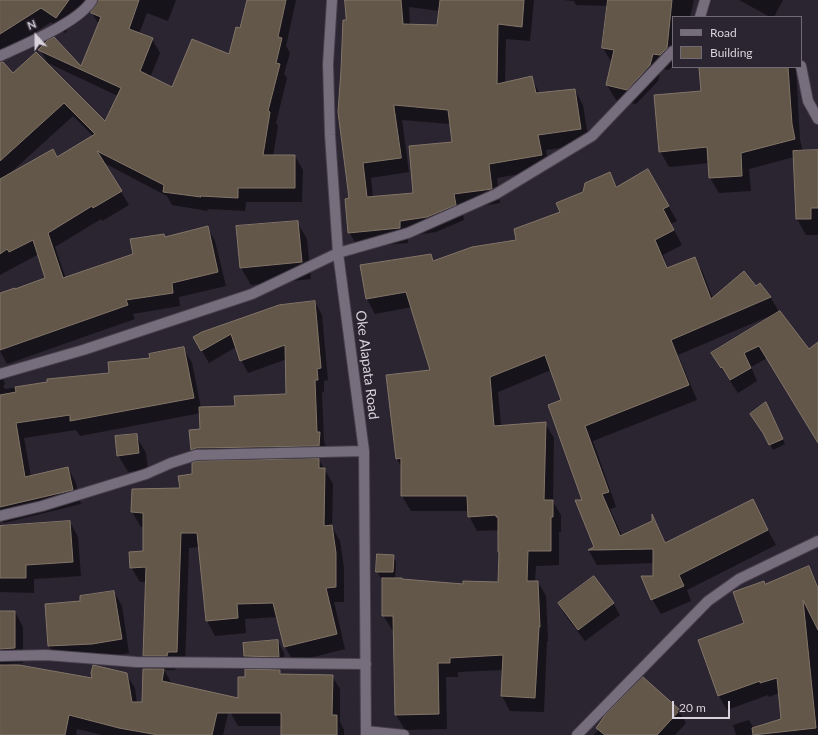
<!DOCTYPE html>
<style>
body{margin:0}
#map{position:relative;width:818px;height:735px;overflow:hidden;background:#2b2431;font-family:Lato,sans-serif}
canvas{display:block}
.legend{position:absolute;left:672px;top:16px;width:130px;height:52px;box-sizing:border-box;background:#2b2431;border:1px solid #706a75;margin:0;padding:5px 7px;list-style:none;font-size:12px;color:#d7d2db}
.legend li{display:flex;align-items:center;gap:8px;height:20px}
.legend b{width:20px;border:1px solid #706a75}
.north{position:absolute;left:16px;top:16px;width:40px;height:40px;-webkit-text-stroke:3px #2b2431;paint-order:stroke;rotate:339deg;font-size:11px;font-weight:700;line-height:16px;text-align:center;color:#d7d2db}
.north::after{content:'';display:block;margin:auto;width:14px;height:18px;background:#d7d2db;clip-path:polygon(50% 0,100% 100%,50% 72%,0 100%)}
.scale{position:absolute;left:672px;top:701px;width:58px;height:18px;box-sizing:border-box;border:2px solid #d7d2db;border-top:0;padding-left:5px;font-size:12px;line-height:14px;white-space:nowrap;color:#d7d2db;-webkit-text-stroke:3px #2b2431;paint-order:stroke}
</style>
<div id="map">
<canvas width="818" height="735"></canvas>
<ul class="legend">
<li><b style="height:5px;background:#766d7d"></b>Road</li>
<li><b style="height:11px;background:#63574a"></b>Building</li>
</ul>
<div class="north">N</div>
<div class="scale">20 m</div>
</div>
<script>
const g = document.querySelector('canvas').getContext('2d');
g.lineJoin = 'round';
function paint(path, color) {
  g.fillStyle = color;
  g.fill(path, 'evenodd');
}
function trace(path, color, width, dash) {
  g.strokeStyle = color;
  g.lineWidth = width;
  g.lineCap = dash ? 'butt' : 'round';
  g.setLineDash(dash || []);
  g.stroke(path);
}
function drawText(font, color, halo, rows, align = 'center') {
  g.font = font + ' Lato,sans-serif';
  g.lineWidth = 3.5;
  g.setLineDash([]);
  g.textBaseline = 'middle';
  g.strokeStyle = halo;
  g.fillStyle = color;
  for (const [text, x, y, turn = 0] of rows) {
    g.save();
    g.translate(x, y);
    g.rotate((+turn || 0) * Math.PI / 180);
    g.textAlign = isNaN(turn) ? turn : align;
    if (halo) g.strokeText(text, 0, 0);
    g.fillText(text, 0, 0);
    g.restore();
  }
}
const shadow = new Path2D(`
 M0,0H89L65,33L51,22L0,55Z
 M99,0H176L168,21L147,13L139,34L152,39L160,53L150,78L173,88L230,55L241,29L248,0H296L286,46L290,53L284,74L287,78L276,123L278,126L273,156H295L303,170L302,202H246L245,211L207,209L208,211L172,205L167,196L104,163L129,205L102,221L101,219L55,247L66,279L134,255L165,237L207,227L215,241L226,286L179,297L180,306L133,314L135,319L7,364L0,351V291L1,293L15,290L47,279L39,254L0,275V65L13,74L105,123L118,96L48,63L40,50L82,68L99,25L92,13ZM73,116L93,136L57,158L8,175Z
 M346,0H534L530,41L506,39L505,83L531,77L540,94L575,90L583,105L589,144L546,150L549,169L497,178L500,203L462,209L464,220L436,232L408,236V243L358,247L349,232L350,199ZM409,7L440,11L438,27L410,25ZM402,120L450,124L453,143L414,193L373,197L371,178L409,172Z
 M563,0H694L690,17H673V65L669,70L661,69L658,81L636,104L616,100L607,85L612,63L603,48L609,6L576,5L574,1Z
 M739,0H783L774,17H770Z
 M724,67H794L796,69L800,140L803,152L818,151V235H806L797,219L794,157L749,169L751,191L719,193L710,178L709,163L669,167L660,151L702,92Z
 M648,170L677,221L671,224L682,245L663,255L668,269L695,259L703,273L713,299L756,287L760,284L771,298L779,312L809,350L818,343V441L767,358L751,367L757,381L738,393L720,366L773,316L772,315L678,355L697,400L593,441L616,507L610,509L622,536L653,522V517L666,544L752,501L776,545L687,590L691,601L661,614L652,599L654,576V563L597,565L589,551L596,548L583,501L562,401L551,370L498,392L501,426L545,423L554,438L553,502L561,515V532H559V565L536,566L535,582H538L546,596L548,641H547L544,712L510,711L502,696L503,670L458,672V677H446L447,729L405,730L396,715L394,630H392L383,615V577H380L377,571L393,556L396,562L395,579L464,585L499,582L500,554L499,530L477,531L469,516L468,511H411L402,496V468L397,459L387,376L432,371L412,307L375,314L367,299L431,255L435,262L517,240L561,213L584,193L609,174L617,187ZM623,548V550L597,551V549Z
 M297,222L307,239L311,279L251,285L241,268L237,227Z
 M315,302L322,315L328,380L324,381V392H322L324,442L326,446V458H318L333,484L332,527L340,541L344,568V602H334L345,649L294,662L285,647L278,617L245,619L246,633L215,636L207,621L200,547L189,548L185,666H176L175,670H164L172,684L239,699L246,678L279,671L282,675L332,676L340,689V722L344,730V735H282V726H238L229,710L223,735H102L77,729L76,735H0V612H15L23,627V663L7,664L93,680L126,674L135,688L137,703H143L153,670L144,655L147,582H140L131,567L144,552V527H141L132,512L133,490L181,489L194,474L199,462L192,450L201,430V413L80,436L76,430L24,438L31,477L68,468L76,483L81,504L4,523L2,521H0V370L5,384L3,386L5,389L111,374L183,348L192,363L201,408L236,406L287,395V359L248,373L241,360L236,347L209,363L194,337Z
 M769,409L785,444L773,450L766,436Z
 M136,436L146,453L148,470L128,472L118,455Z
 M70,522L78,537L81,576L34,579V593L0,592V527Z
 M809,567L818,584V735H736L733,725L749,720L754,729L782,719L779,693L769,697L768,695L727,710L719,696L699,640L746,624L765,585Z
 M114,592L122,606L129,653L101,658L57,660L49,646L82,602Z
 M613,603L620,615L585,641L565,615L559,604Z
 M278,641L284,653L285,668H251L245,656L244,644Z
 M679,711L686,723L675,735H594L598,730L597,728Z`);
const building = new Path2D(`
 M0,0H69L56,18L41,8L0,34Z
 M98,0H139L129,29L153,38L140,71L172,87L192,39L229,54L236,27L240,28L247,0H286L278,37L282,38L276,63L280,64L268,111L270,112L263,155H295V188H238V198L200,196L201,197L163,192L164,185L97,151L122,191L93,208L92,206L48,233L63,278L133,254L130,239L164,234L165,237L208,226L218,272L172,283L173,293L126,300L128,305L0,350V293L15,288V289L45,278L33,240L9,252L7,249L0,254V179L53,149L57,157L95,134L64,103L0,161V62H3L13,73L36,52L105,121L121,88L38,50L48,40L54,37L81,66L101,17L91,13Z
 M345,0H401L403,24L437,25L440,0H524L522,27L498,24L497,84L532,76L536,93L575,89L581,129L538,135L542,155L489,164L492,189L454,194L456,205L427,217L400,221V228L348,233L345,199L349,198L338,112L341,70L343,20H346ZM394,105L448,110L452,142L409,146L413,193L367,197L363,163L401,158Z
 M608,0H672L667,48L660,55L653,54L650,65L627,90L606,85L614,50L602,48Z
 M711,67H788L792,124L795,139L741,153L742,176L709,178L707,147L659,152L654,95L701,91L699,68Z
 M818,150V208H811V219H796L793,151Z
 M648,169L669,206L663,209L674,230L655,240L667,268L695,257L711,299L744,271L756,286L760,283L771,297L671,340L689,385L585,426L609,492L602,494L620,536L652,521V514L665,543L753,499L768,530L679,575L684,586L651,600L641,576H653V549L588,550L594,547L575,500H582L548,405L561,400L545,355L490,377L494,426L546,422L544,500H553V517H551V551H528L527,581H538L540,627H539L535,698L501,696L503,655L450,658V663H438L439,714L395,715L393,616H382V578H402V579L463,584V581L498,582L499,552H498V517H496V515L468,517L467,496H401V458L396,459L386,375L430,370L406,292L366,299L360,265L431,254L433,261L472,247L516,240L514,229L560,212L556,203L583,192L585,183L610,172L616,187Z
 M298,221L302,262L240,268L236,226Z
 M315,301L321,368L317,369L318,380H315L317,432H320L319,446L196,448L191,450L189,430L200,429L199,407L235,406L234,396L286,394L285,345L240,361L231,334L201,351L193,337L202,332L279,305Z
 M780,311L809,349L818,342V443L759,346L744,353L751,368L730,380L722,367L721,368L711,353Z
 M184,347L194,398L70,421V415L16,423L25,477L68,467L73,490L0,507V395L16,392L15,387L47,382V379L109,373L108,362L150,358L149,354Z
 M766,402L783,439L769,445L763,433L750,414Z
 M137,434L139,453L117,456L115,436Z
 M319,459V468H325L324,526L332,525L336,553V587L326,588L337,634L284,647L273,603L237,604L238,618L206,621L197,533H181L177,652H168L167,656H143L146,567L130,568L129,552L143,551V513L131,512L132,489L180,488L178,476L192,474V463L197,461Z
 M70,521L73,562L26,565V578H0V526Z
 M377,554L394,555L393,572H376Z
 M809,566L818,588V630L803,600L816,728L753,735L752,728L781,719L777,678L760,683V681L718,696L698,640L744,623L733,592L764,581L765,584Z
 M594,576L614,603L578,630L558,603Z
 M114,591L122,639L92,644L48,646L45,604L80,601V596Z
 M0,611H15V648L0,649Z
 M278,640L279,657L244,656L243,643Z
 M0,665H19L92,678L91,673L93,665L127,673L132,702H142L143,669H164L162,681L238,698V677H245V669L280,670V674L333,675L332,715H337V735H281V713H217L212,735H158L119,728L69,715L65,735H0Z
 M643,677L680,710L657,735H605L596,728L606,714Z`);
const minor = new Path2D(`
 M332,0L328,64L330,135L338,253L364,451L366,735
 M700,17L705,0
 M0,56C23,45 80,22 92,0
 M801,66L808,101L818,119
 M0,374L83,350L252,294L338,253L408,233L496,194L592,136L673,51
 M0,516L42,506L146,474L171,463L196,455L364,451
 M0,656L46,655L136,662L366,664
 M366,731L404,735
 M577,735L708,601L739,579L818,541`);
const streetNames = [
 ["Oke Alapata Road",367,365,83]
];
paint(shadow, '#0007');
paint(building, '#63574a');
trace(building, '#827568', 1);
trace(minor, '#47404b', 12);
trace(minor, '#766d7d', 10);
drawText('14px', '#d7d2db', '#2b2431', streetNames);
</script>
